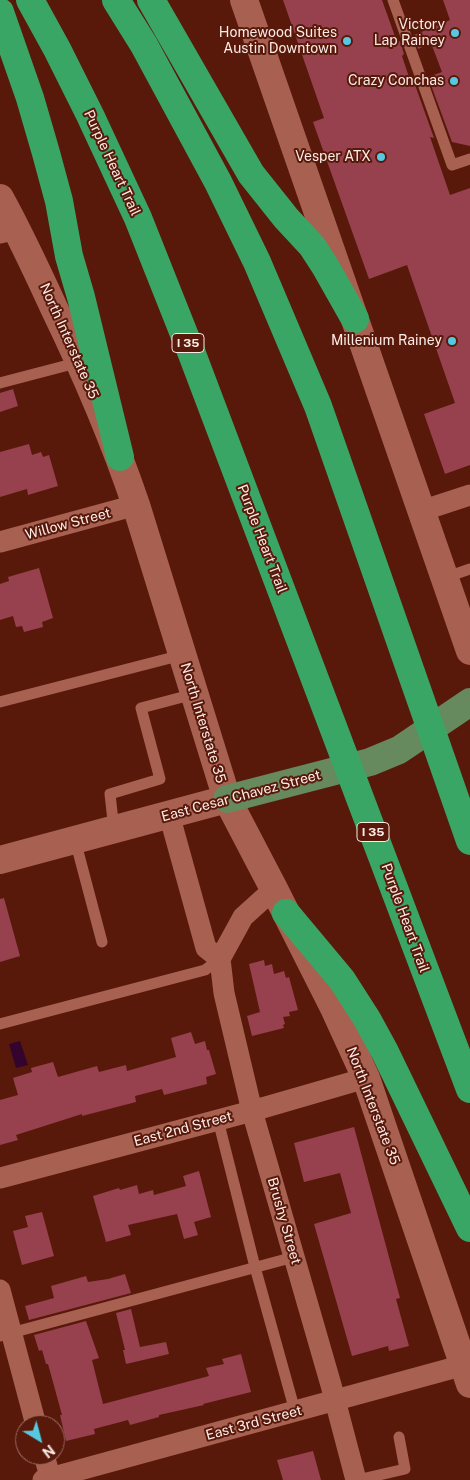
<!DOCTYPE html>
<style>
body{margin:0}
#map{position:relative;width:470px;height:1480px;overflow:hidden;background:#58190b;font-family:"Public Sans",sans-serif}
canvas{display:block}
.north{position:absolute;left:15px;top:1415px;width:50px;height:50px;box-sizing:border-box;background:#58190b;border:1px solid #9a6d63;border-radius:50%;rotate:143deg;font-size:14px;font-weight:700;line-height:20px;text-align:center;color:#fcebe7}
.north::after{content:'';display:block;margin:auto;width:18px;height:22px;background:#56c9e1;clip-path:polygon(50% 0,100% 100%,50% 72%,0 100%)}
</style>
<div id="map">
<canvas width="470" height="1480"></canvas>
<div class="north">N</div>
</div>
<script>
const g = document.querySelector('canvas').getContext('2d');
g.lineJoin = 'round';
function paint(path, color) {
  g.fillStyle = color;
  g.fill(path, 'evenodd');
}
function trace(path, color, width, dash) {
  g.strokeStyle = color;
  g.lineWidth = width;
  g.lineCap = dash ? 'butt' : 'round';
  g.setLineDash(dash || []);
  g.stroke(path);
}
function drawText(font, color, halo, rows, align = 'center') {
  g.font = font + ' "Public Sans",sans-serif';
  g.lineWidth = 4;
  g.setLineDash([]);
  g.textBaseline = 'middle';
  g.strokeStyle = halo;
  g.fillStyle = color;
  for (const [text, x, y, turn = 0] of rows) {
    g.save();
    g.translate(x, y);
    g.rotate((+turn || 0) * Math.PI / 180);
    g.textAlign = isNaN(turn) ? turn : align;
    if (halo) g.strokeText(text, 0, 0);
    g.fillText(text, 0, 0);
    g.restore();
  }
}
const water = new Path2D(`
 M20,1041L28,1065L16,1068L9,1044Z`);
const building = new Path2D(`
 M283,0H382L397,42L400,41L404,54L402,56L411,83L414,82L434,138L430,137L450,195L470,188V465L445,474L424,414L455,403L407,265L369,279L313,122L324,118Z
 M443,0H470V146L452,142L428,77L442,72L431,43L418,49L414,35L450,20Z
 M13,389L18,406L0,412V393Z
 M29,444L32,455L41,452L43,457L49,455L58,486L28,495L27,489L0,497V452Z
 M39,568L53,618L42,622L43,627L24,632L22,626L16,627L13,616L0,620V584L9,581L8,577Z
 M4,898L20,956L0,962V899Z
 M264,960L265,966L272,964L274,974L284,971L286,978L289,977L298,1010L289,1012L290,1016L283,1017L285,1024L283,1025L284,1028L252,1036L247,1016L260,1012L249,964Z
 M191,1032L195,1044L205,1041L207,1050H209L216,1074L206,1077L207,1084L164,1095L162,1089L135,1096L136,1102L82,1116V1114L16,1135L18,1140L0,1145V1100L18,1095L13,1078L32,1072L31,1068L53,1062L58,1077L97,1066L99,1072L126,1065L127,1071L176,1057L171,1038Z
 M354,1127L400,1298L396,1299L409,1346L389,1351L388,1346L352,1356L314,1224L351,1213L340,1173L304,1182L294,1143Z
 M199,1171L211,1217L194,1222L198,1235L184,1239L177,1214L128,1225L131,1235L106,1242L93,1196L119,1188L120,1190L137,1185L139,1194L153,1190L154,1195L186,1186L183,1176Z
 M42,1212L54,1256L22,1265L13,1231L28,1227L25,1216Z
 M125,1274L131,1293L29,1320L25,1306L54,1298L51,1286L86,1276L88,1282L108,1279Z
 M131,1309L140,1347L166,1342L169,1354L126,1364L123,1350H125L116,1313Z
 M86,1321L99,1358L92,1360L103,1404L209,1376L206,1368L224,1364L222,1359L241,1354L251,1392L203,1404L204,1405L159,1415V1417L130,1425L128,1420L94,1429L95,1434L66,1441L60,1415H62L48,1364H46L42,1350L39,1351L34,1335Z
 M313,1451L321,1480H283L277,1460Z`);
const service = new Path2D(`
 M393,0L452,165L470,159
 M0,383L80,362
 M444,578L470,569
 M0,702L182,655
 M114,830L110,794L160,779L141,708L194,694
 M75,840L102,942
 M0,1024L205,970L220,959
 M218,1120L255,1267L295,1411
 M0,1336L294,1257
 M357,1480L405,1469L399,1437`);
const minor = new Path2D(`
 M0,233L17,229
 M421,511L470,495
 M0,542L136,505
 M169,814L206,948L220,959
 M274,889L243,917L220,959L224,993L252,1111L331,1385L356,1480
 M0,1178L252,1111L366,1078
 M0,1290L36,1425
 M44,1455L51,1480
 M43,1480L464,1365`);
const secondary = new Path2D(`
 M244,0L470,651
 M0,198C20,234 37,271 54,308C85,372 113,437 136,505L227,799L274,889L334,1008L366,1078L470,1384
 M0,860L227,799`);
const primary = new Path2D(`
 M227,799L370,762L399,750L470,702`);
const motorway = new Path2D(`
 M30,0L57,49L90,115L138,218L192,354L470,1089
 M116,0L144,45L218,182L257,262L318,406L470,841
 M151,0L251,174L286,218L312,246L325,266L355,319
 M0,12L30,98L46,153L59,201L69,256L81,297L120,457
 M286,913L342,980L367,1019L385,1052L470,1228`);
const markers = [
 [455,33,5,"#56c9e1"],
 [347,41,5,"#56c9e1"],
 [454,81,5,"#56c9e1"],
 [381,157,5,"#56c9e1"],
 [452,341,5,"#56c9e1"]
];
const shields = [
 [188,343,32],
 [373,832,32]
];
const shieldNames = [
 ["I 35",188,343],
 ["I 35",373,832]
];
const poiNames = [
 ["Victory",445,25],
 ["Lap Rainey",445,41],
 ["Homewood Suites",337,33],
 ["Austin Downtown",337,49],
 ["Crazy Conchas",444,81],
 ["Vesper ATX",371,157],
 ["Millenium Rainey",442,341]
];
const streetNames = [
 ["Purple Heart Trail",112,163,65],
 ["North Interstate 35",69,341,66],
 ["Willow Street",68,524,-15],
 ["Purple Heart Trail",262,539,69],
 ["North Interstate 35",203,723,73],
 ["East Cesar Chavez Street",241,796,-15],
 ["Purple Heart Trail",405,918,70],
 ["North Interstate 35",373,1106,69],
 ["East 2nd Street",183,1129,-15],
 ["Brushy Street",284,1221,74],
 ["East 3rd Street",254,1423,-15]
];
paint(water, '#33042d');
paint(building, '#96414d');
trace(service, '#a86151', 11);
trace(minor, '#a86151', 21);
trace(secondary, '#a86151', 28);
trace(primary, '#668a5d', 28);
trace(motorway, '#3aa665', 28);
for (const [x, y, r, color] of markers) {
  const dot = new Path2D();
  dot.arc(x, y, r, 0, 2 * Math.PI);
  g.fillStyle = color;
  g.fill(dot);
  trace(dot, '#58190b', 2);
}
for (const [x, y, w] of shields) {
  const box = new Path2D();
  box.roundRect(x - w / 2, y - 9.5, w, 19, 4);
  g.fillStyle = '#58190b';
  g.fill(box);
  trace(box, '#fcebe7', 1);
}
drawText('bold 12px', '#fcebe7', null, shieldNames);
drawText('14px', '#fcebe7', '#58190b', poiNames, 'right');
drawText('14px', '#fcebe7', '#58190b', streetNames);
</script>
